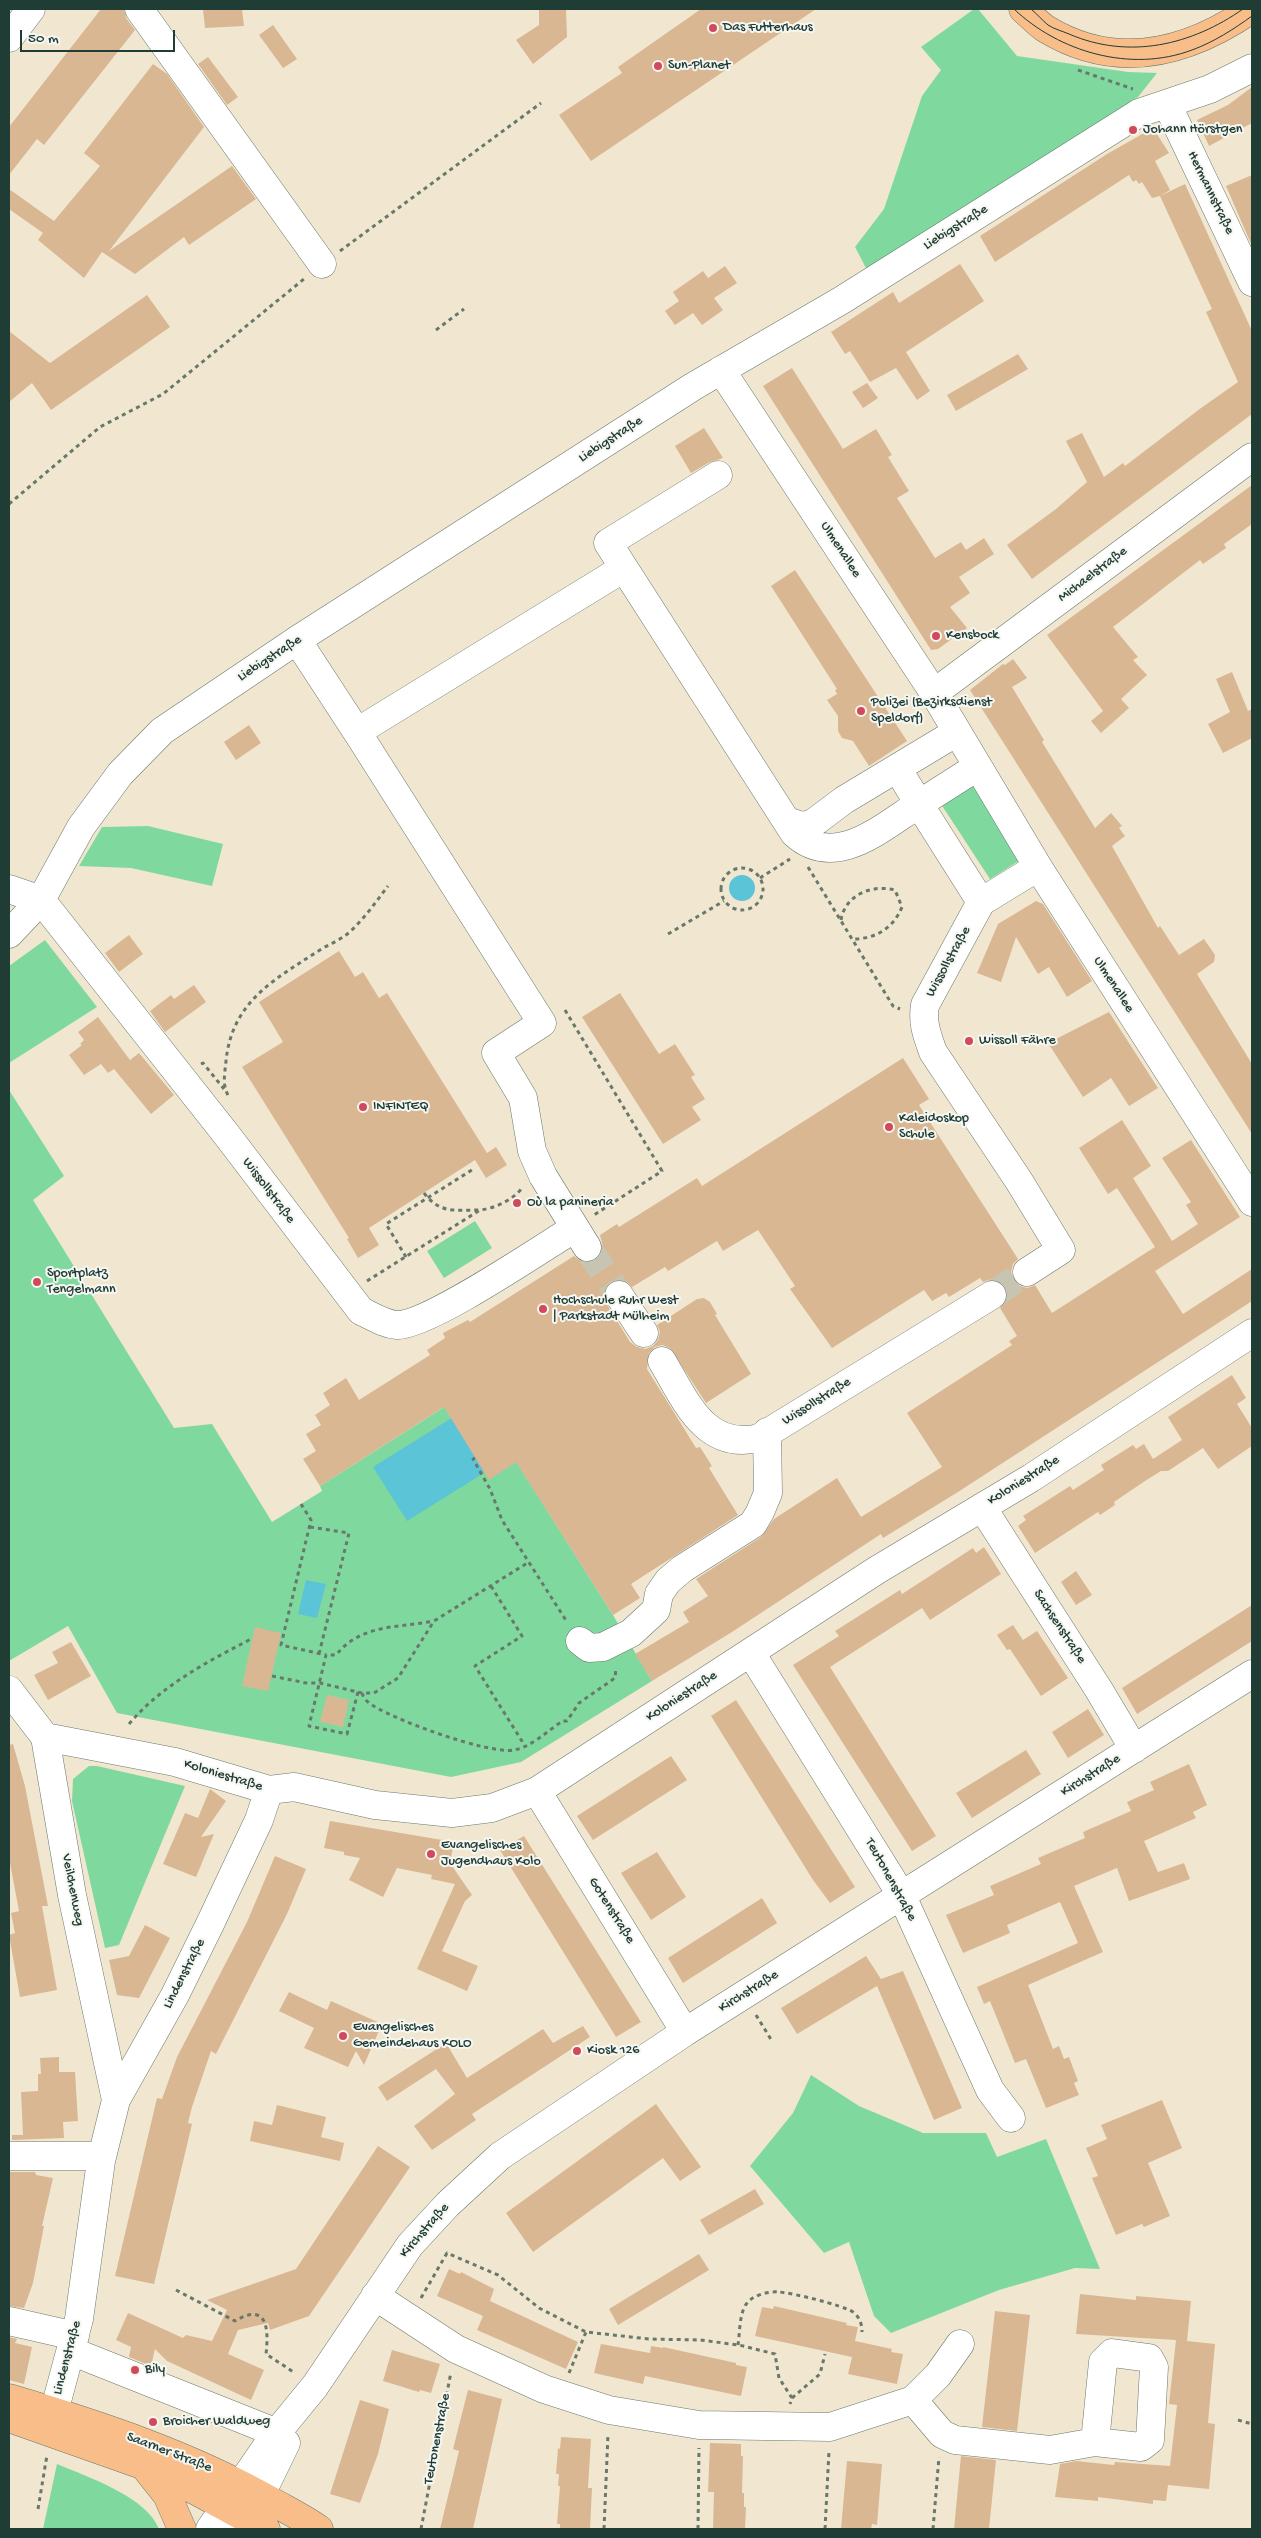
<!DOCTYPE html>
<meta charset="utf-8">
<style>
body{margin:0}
#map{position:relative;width:1261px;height:2538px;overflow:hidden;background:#f1e7d1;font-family:"Gochi Hand",sans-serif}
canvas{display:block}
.frame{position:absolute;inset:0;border:10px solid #1f3d34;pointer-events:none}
.scale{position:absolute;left:20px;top:30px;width:155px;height:22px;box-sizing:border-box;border:2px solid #1f3d34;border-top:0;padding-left:6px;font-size:15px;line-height:18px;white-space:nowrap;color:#1f3d34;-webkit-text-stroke:4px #f6f6f2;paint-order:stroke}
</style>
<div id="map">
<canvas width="1261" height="2538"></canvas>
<div class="frame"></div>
<div class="scale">50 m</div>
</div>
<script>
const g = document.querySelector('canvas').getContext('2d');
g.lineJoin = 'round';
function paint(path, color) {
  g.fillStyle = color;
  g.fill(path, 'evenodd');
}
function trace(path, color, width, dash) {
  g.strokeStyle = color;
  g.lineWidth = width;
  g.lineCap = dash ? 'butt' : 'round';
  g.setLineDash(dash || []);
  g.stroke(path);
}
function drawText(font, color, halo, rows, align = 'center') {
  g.font = font + ' "Gochi Hand",sans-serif';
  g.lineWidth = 4;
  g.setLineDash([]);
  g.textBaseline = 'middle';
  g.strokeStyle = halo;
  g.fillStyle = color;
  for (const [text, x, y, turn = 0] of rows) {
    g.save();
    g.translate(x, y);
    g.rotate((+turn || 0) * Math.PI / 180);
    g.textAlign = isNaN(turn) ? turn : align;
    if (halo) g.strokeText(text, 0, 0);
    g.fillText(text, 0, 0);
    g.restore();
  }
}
const green = new Path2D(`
 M974,9H978L1017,56L1128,72L1157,73L1138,97L867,270L855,247L884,209L922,96L941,70L921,47Z
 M971,777L1022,859L990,879L937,798Z
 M148,826L223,844L212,886L131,868L79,866L102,827Z
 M45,940L97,1007L9,1063V966Z
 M9,1090L64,1176L33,1200L174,1428L212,1424L272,1522L322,1491L320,1486L471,1390L613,1615L652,1681L521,1762L451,1777L117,1713L68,1626L9,1661Z
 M475,1221L492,1248L444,1278L427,1251Z
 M89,1766H97L185,1786L119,1945L105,1948L72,1801L73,1779Z
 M811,2075L859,2106L923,2133H986L997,2157L1046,2139L1100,2269L1075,2268L999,2290L891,2333L874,2316L849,2242L824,2253L750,2166L793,2113Z
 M57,2464C88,2477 147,2497 159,2529H43Z`);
const water = new Path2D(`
 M729 888a13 13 0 1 1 26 0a13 13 0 1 1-26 0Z
 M466,1409L500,1463L407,1521L373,1467Z
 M306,1580L326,1584L317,1618L298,1614Z`);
const building = new Path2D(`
 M101,9H124L126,18L135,30L44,145L37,139L9,175V127Z
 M203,9H242L244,26L205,28Z
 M539,9H566L567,37L533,64L516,40L539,25Z
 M701,9H816L591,161L559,115L622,73L618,67Z
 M273,25L297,59L283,68L259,35Z
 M208,57L238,97L227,105L198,64Z
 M153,64L167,74L204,127L109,251L232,166L256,199L189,245L184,237L135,274L102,252L84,278L38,240L43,233L9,209V189L54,221L100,166L84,153Z
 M1252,87V123L1209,146L1197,120L1228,105Z
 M1153,128L1169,153L1155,161L1170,190L1160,196L1185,184L1252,331V414L1032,579L1007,545L1056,509L1087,482L1066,441L1082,433L1104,477L1123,463L1125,466L1201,408L1238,382L1206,312L1212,309L1160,196L1152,198L1142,182L1139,184L1136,180L1133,182L1129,175L995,262L980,236L1107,154Z
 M1252,175V246L1226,186Z
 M960,264L984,301L906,352L930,391L917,400L896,368L870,382L850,351L845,354L831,332L893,292L899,303Z
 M725,266L737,283L714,298L723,310L702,325L693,313L675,325L665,311L679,301L673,292L703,271L708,278Z
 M147,295L170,327L51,410L32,383L9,402V331L50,363Z
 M1018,354L1028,369L956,411L947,395Z
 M792,368L843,449L876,429L892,455L888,457L909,491L897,498L935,558L961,542L966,550L984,538L994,554L959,577L970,593L950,607L967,628L938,649L931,650L763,386Z
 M867,383L878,398L863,408L852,392Z
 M704,428L723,458L710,462L691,473L675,446Z
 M1252,485V524L1224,544L1226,548L1203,564L1200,560L1113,627L1138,657L1133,660L1147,675L1121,699L1129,708L1101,733L1091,721L1103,711L1047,635Z
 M795,570L907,741L869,766L853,741L842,738L838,731V716L827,700L837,694L835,690L837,689L771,586Z
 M1013,659L1027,678L1012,687L1044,740L1042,742L1095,828L1111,813L1122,826L1119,828L1125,836L1112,846L1158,928L1160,926L1179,955L1204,939L1215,955L1214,962L1197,974L1252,1064V1134L970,690L1003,664L1005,665Z
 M1232,672L1248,711L1252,709V738L1223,753L1208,724L1230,712L1216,679Z
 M249,725L261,743L236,760L224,742Z
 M1036,901L1043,904L1092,981L1067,997L1049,967L1038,974L1016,937L1001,982L977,973L998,924Z
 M129,935L143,954L119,972L105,953Z
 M339,951L355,977L363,972L379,998L387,993L487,1153L496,1147L507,1165L486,1178L475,1160L369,1228L379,1245L358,1258L347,1239L349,1238L242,1067L283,1042L259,1002Z
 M194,985L206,1002L165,1032L150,1011L171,995L174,999Z
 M620,993L659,1054L675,1044L695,1075L691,1077L705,1099L692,1107L701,1120L663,1144L582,1017Z
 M1109,1012L1158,1088L1129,1106L1111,1078L1083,1097L1048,1043Z
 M98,1017L130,1060L139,1053L174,1095L151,1114L114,1069L108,1073L101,1064L84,1075L69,1055L82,1045L80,1044L84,1040L78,1032Z
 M903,1058L929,1099L919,1105L1018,1259L1013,1264L1011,1272L1014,1280L1020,1286L1027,1288L1035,1285L1052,1313L1155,1247L1117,1188L1108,1194L1079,1148L1122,1120L1151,1166L1133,1178L1172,1241L1198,1224L1186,1205L1191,1202L1162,1158L1191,1140L1240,1217L1155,1271L1183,1314L1252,1269V1301L958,1492L883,1538L881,1534L732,1632L652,1681L635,1654L689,1622L683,1612L708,1596L696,1579L761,1537L774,1519L837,1478L861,1517L942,1467L907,1413L1012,1345L1009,1341L1017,1336L1000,1308L1005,1303L1008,1295L1006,1287L1000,1282L991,1279L983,1282L980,1278L949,1297L946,1293L932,1301L924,1290L832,1348L790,1289L795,1286L758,1230L723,1251L717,1241L668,1271L665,1267L632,1287L626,1281L618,1279L610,1282L605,1288L603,1295L606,1303L630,1342L637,1347L645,1349L653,1346L658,1340L660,1332L657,1325L697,1299L704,1298L710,1302L717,1314L715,1315L751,1374L706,1403L670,1348L662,1345L655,1347L649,1353L647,1369L696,1448L700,1447L712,1466L709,1468L738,1515L631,1584L640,1598L613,1615L516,1462L489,1480L444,1407L320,1486L303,1459L316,1451L306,1434L321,1425L315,1415L330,1405L323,1393L346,1378L359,1400L430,1355L427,1350L445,1338L443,1333L468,1320L470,1322L574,1256L580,1261L588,1263L595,1260L600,1255L603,1247L600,1235L617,1224L619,1227L697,1178L702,1186Z
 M1232,1375L1246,1398L1237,1404L1252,1428V1446L1218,1469L1203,1448L1168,1471H1161L1145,1481L1114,1502L1115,1505L1100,1515L1098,1512L1035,1553L1018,1526L1026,1520L1023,1516L1070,1486L1073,1490L1104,1470L1101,1465L1133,1445L1136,1449L1144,1444L1153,1459L1182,1440L1168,1417Z
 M984,1547L1001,1574L930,1620L922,1608L830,1667L936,1836L912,1851L793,1665L839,1636L835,1631L900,1590L902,1594L973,1548L976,1553Z
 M1076,1571L1092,1595L1076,1605L1061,1582Z
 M1252,1605V1641L1137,1714L1122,1688Z
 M1013,1625L1023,1640L1037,1631L1068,1678L1041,1696L1010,1649L1007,1650L997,1635Z
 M255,1627L281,1633L268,1691L242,1686Z
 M71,1642L91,1676L48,1700L34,1675L58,1663L52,1652Z
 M327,1695L349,1700L343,1727L320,1722Z
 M736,1700L855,1887L830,1903L813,1880L711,1716Z
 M1088,1709L1104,1735L1068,1758L1052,1732Z
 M13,1744L25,1786L48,1906H42L57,1990L20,1997L9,1935L15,1933L11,1913L19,1911L9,1858V1745Z
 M1026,1750L1041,1774L972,1818L956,1793Z
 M671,1756L687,1780L593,1840L577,1816Z
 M1189,1764L1207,1805L1193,1812L1196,1818L1144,1841L1158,1872L1184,1863L1190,1879L1129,1901L1117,1868L1074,1886L1103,1952L1028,1985L1053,2049L1059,2046L1064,2059L1069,2057L1078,2081L1074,2083L1079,2095L1046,2108L1026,2059L1015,2063L990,2001L984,2004L977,1987L1078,1943L1060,1902L1007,1925L1010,1933L963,1953L946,1915L994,1895L990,1886L1041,1864L1038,1858L1085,1838L1083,1832L1131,1811L1127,1802L1154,1790L1150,1782Z
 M210,1789L226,1801L201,1837L214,1834L196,1877L163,1864L185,1813L198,1818Z
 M330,1821L454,1842L450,1863L472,1895L465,1901L442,1951L478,1966L467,1991L417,1969L455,1884L431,1879L432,1875L397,1868L383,1897L349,1880L360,1858L344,1855V1852L324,1848Z
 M524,1836L641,2022L616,2037L500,1850Z
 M657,1852L686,1897L651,1920L621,1873Z
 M275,1856L306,1869L287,1914L216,2054L211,2051L192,2107L188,2123L192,2124L154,2284L115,2276L157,2098L162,2099L177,2057L247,1922Z
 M762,1898L777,1923L683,1983L668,1958Z
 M145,1925L170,1938L139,1998L117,1995L109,1960L129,1956Z
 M866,1956L881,1979L903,1971L962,2108L934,2120L877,1986L797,2034L781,2008Z
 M289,1992L327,2010L331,2001L382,2024L364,2065L356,2051L348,2067L304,2048L314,2028L279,2011Z
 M583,2026L590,2037L472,2114L476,2120L432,2150L414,2126L455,2094L436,2069L387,2101L378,2087L446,2043L467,2078L543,2029L553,2043Z
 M59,2057V2072H75L78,2121L63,2122L64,2138L12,2140V2135H23L21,2092L38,2091V2074H41L40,2058Z
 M1162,2100L1182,2148L1148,2163L1170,2216L1144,2227L1142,2224L1116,2235L1092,2178L1098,2176L1086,2148L1107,2139L1101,2125Z
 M656,2104L701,2167L680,2181L663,2158L533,2252L506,2213Z
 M277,2105L326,2117L321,2137L344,2143L340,2161L250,2141L254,2121L272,2125Z
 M378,2146L410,2167L309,2316L270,2330L268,2323L238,2330L228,2354L264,2370L251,2400L167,2361L155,2349L151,2366L129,2357L131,2347L116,2340L128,2313L183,2338L186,2335L212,2341L227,2310L207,2300L296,2269Z
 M9,2172H35L36,2175L53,2178L42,2226H44L33,2283L24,2308L9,2306Z
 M755,2189L764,2204L709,2235L700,2220Z
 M699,2254L709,2270L618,2325L609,2309Z
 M449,2269L460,2274L461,2272L494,2289L490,2301L578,2342L566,2369L477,2330L483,2316L437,2296Z
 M1080,2294L1136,2300V2296L1191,2301L1187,2341L1215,2344L1208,2423L1215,2424L1209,2489L1168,2485L1166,2501L1153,2500V2504L1098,2497V2501L1055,2497L1060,2464L1076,2461L1114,2465L1115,2462L1170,2466L1177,2405L1169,2404L1176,2340L1076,2334Z
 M774,2306L847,2323L846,2325L858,2327L855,2341L892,2349L891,2352L903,2354L897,2384L848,2374L852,2357L755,2336L762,2307L773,2309Z
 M995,2311L1030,2315L1017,2431L982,2427Z
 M9,2337L17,2339L15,2343L32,2347L24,2384L9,2380Z
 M601,2344L650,2353L651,2346L663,2348V2347L736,2363V2365L747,2367L741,2396L645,2376L643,2384L594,2373Z
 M392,2350L440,2364L431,2393L420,2390L419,2392L383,2381Z
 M468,2390L502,2399L473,2529H440L459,2451L453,2449Z
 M360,2400L389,2409L378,2454L360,2503L330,2494Z
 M561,2437L591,2439L588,2488H592L590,2529H560V2524H557L560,2486H558L559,2474H556L558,2448L560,2449Z
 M710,2443L741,2444V2456H743L742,2493H744V2507H746L745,2529H713L714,2492H708Z
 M961,2456L996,2460L989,2529H954Z
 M847,2461L882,2464L877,2525L872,2524L871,2529H841Z`);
const minorTunnel = new Path2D(`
 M587,1247L619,1295
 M992,1295L1027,1272`);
const path = new Path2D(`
 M1078,70L1133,89
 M340,251L541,103
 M436,330L464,309
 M9,504L100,427L163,394L304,279
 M808,867L893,1006L900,1009
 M721 889a21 21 0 1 1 42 0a21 21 0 1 1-42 0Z
 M760,878L790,859
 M841,920C845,895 872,884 895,890L902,907C893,929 875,939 852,939
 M668,934L724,901
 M565,1010L662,1171L594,1215
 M201,1064L203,1063L224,1089
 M228,1095C222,1085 225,1072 226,1061C232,1000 277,978 323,948C331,944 339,940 346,935C363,921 375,903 388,886
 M424,1193C440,1214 455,1210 479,1210
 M406,1257L386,1224L475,1168
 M367,1281L480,1210C496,1208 513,1200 523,1187
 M475,1458L473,1459L490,1489L502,1520L567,1622
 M301,1504L311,1520L281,1645L326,1655
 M310,1527L349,1533L319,1654
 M491,1586L522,1636L475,1666L525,1746
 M272,1676L306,1683H320L362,1693H374L398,1678L434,1621L529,1562
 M358,1692L347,1734L309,1726L326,1655H336C361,1624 397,1628 434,1621
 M362,1693C363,1696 365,1700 368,1702C387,1718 490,1755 514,1750C532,1747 548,1730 563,1721H567L579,1703L615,1678L616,1668
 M129,1724C162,1685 207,1662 251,1639
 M756,2015L772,2041
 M176,2290L235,2321C267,2302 269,2328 266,2354L295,2373
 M421,2298L447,2253L498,2275L539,2308L586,2332L649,2339L700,2340L739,2345L775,2354L779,2378L792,2398L790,2404
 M738,2345C740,2333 739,2313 747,2303C753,2295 769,2291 779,2292C793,2293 842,2305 853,2312C860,2317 862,2325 862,2332
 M569,2373L586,2332
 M792,2398L820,2374L825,2354
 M1238,2420L1252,2424
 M38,2509L47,2455
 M421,2529L451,2372
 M604,2529L608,2434
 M698,2529L699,2448
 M825,2529L829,2451
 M933,2529L939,2457`);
const minor = new Path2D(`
 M139,9L322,264
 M9,38L31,9
 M1167,104L1252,282
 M721,370L934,693L1038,867L1252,1202
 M624,568L608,543L718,475
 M297,640L357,732
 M934,693L1252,457
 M897,768L919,804L977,767
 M787,821L801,826L812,824L844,800L957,732
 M9,889L41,900
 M41,900L226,1134L361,1311C372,1316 384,1324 397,1325C428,1326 542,1248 575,1228
 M9,934L41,900L81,827L120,774L162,731L297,640L694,386L842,300L1139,113L1210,89L1252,68
 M587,1247L543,1176L532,1151L523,1098L496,1053L542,1023L357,732L624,568L794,833C835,871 882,827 919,804L981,902
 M1027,1272L1061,1250L1019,1181L933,1052C927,1035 922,1023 925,1005L981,902L1038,867
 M619,1295L644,1333
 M662,1361C685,1399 704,1451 759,1438L992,1295
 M982,1507L1099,1690L1134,1749
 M580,1641L589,1648L603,1647L631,1633L656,1610L659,1594L668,1581L682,1569L753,1524L760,1512L768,1493L767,1432
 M751,1653L902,1896L990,2090L1011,2118
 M9,1690L45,1737L72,1895L116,2100
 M45,1737L175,1762L269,1790L294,1787L375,1805L452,1813L492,1808L537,1791L877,1570L1031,1478L1252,1333
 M537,1791L685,2032
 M9,2156H102
 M375,2296L456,2349L544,2389L609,2410L699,2425L830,2427L913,2400L942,2434L955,2440L1050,2450L1095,2442L1103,2362L1112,2353L1149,2358L1154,2367L1150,2440L1141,2447L1095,2442
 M9,2321L75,2336
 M71,2351L277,2433
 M913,2400L938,2375L960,2344
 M54,2412L79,2319L101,2161L116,2100L175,1995L210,1924L259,1820L269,1790
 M210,2529L274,2436L315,2386L410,2245L448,2204L500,2156L685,2032L1252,1674
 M236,2529L265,2486L286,2443`);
const major = new Path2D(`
 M1023,9C1030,15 1038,24 1046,29C1117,72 1188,53 1252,9
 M9,2398C100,2425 191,2455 273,2502C289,2511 305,2519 319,2529
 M9,2418L142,2465L198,2492L266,2529
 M147,2470L167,2495L182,2529`);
const tram = new Path2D(`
 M1014,9C1059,52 1131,73 1192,50C1214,42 1234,29 1252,16
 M1031,9C1037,14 1042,20 1048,25C1054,29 1062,31 1069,34C1129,60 1192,45 1243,9`);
const markers = [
 [713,28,5,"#d1495b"],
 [658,66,5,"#d1495b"],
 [1133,130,5,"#d1495b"],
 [936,636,5,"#d1495b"],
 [861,711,5,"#d1495b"],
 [969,1041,5,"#d1495b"],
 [363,1107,5,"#d1495b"],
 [889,1127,5,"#d1495b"],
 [517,1203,5,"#d1495b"],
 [37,1282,5,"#d1495b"],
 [543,1309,5,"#d1495b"],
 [431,1854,5,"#d1495b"],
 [343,2036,5,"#d1495b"],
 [577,2051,5,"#d1495b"],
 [135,2370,5,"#d1495b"],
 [153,2422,5,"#d1495b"]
];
const poiNames = [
 ["Das Futterhaus",723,28],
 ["Sun-Planet",668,66],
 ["Johann Hörstgen",1143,130],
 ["Kensbock",946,636],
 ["Polizei (Bezirksdienst",871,703],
 ["Speldorf)",871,719],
 ["Wissoll Fähre",979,1041],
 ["INFINTEQ",373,1107],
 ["Kaleidoskop",899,1119],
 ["Schule",899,1135],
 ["Où la panineria",527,1203],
 ["Sportplatz",47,1274],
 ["Tengelmann",47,1290],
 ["Hochschule Ruhr West",553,1301],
 ["| Parkstadt Mülheim",553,1317],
 ["Evangelisches",441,1846],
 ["Jugendhaus Kolo",441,1862],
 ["Evangelisches",353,2028],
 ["Gemeindehaus KOLO",353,2044],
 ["Kiosk 126",587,2051],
 ["Bily",145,2370],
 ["Broicher Waldweg",163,2422]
];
const streetNames = [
 ["Hermannstraße",1210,193,64],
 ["Liebigstraße",956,228,-32],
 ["Liebigstraße",611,440,-33],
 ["Ulmenallee",840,550,57],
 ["Michaelstraße",1093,575,-37],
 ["Liebigstraße",270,659,-33],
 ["Wissollstraße",949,962,-61],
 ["Ulmenallee",1113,985,57],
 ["Wissollstraße",268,1191,53],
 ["Wissollstraße",817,1402,-32],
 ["Koloniestraße",1024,1481,-32],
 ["Sachsenstraße",1059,1627,57],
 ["Koloniestraße",682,1697,-33],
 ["Koloniestraße",223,1776,17],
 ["Kirchstraße",1091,1776,-32],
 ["Teutonenstraße",890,1880,61],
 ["Veilchenweg",72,1890,79],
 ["Gotenstraße",611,1911,58],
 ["Lindenstraße",185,1974,-63],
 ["Kirchstraße",749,1992,-32],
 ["Kirchstraße",425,2231,-49],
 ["Lindenstraße",68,2358,-75],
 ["Teutonenstraße",438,2439,-79],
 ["Saarner Straße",169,2453,21]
];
paint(green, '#7fd99f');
paint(water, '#5bc4d7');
paint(building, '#d9b793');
trace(minorTunnel, '#c7c5b2', 28, [28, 14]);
trace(minor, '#68786b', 29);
trace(major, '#68786b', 29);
trace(path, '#68786b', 3, [4, 4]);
trace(minor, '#fff', 28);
trace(major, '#f8bd89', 28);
trace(tram, '#1f3d34', 1);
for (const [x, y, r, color] of markers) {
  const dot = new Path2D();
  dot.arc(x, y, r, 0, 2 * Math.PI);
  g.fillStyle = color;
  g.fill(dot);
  trace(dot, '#f6f6f2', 2);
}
drawText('14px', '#1f3d34', '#f6f6f2', poiNames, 'left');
drawText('14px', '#1f3d34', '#f6f6f2', streetNames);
</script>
